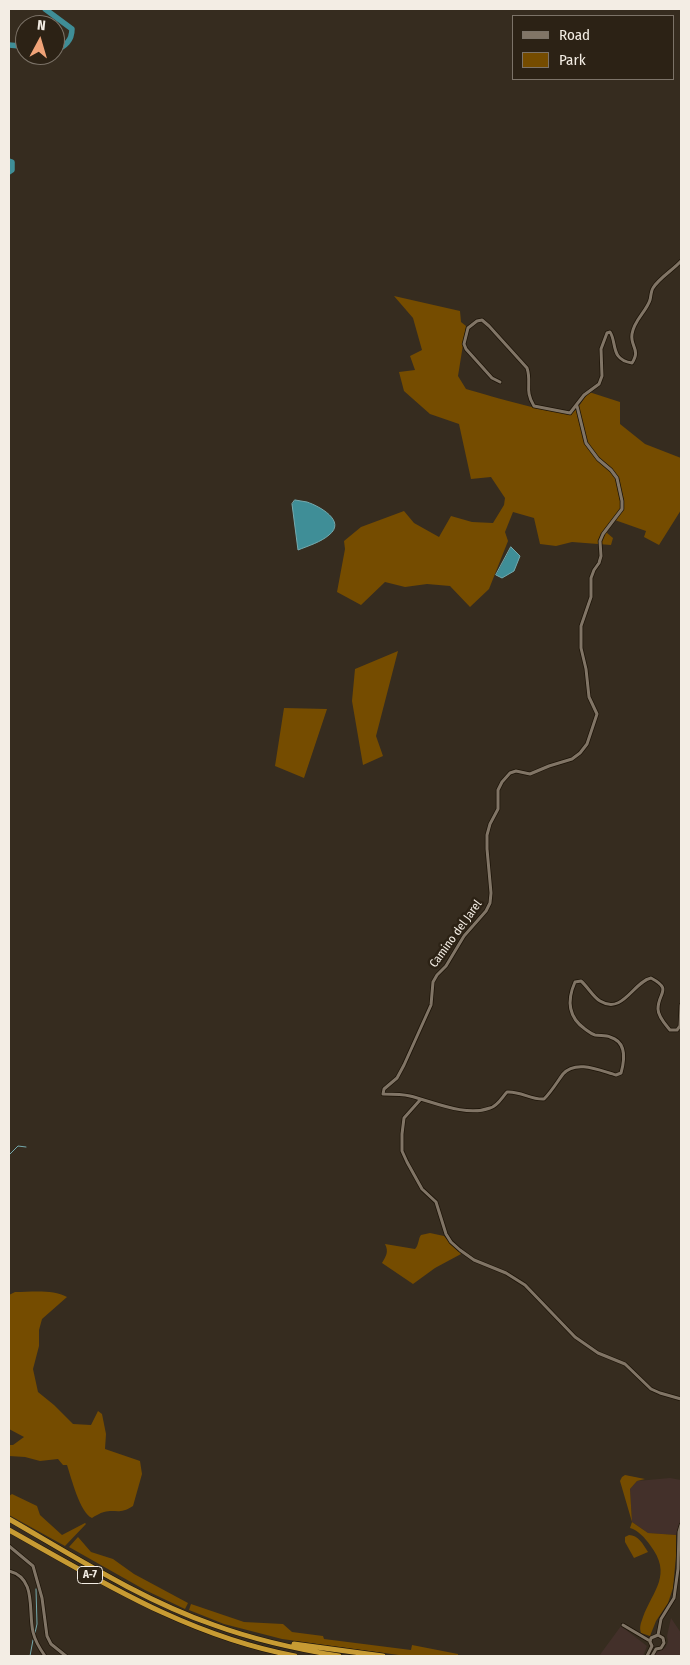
<!DOCTYPE html>
<style>
body{margin:0}
#map{position:relative;width:690px;height:1665px;overflow:hidden;background:#362c1f;font-family:"Fira Sans Condensed",sans-serif}
canvas{display:block}
.frame{position:absolute;inset:0;border:10px solid #f3ede4;pointer-events:none}
.legend{position:absolute;left:512px;top:15px;width:162px;height:65px;box-sizing:border-box;background:#2c2215;border:1px solid #7c7368;margin:0;padding:6px 9px;list-style:none;font-size:15px;color:#f3ede4}
.legend li{display:flex;align-items:center;gap:10px;height:25px}
.legend b{width:25px;border:1px solid #7c7368}
.north{position:absolute;left:15px;top:15px;width:50px;height:50px;box-sizing:border-box;background:#2c2215;border:1px solid #7c7368;border-radius:50%;rotate:6deg;font-size:14px;font-weight:700;line-height:20px;text-align:center;color:#f3ede4}
.north::after{content:'';display:block;margin:auto;width:18px;height:22px;background:#f0a378;clip-path:polygon(50% 0,100% 100%,50% 72%,0 100%)}
</style>
<div id="map">
<canvas width="690" height="1665"></canvas>
<div class="frame"></div>
<ul class="legend">
<li><b style="height:6px;background:#817566"></b>Road</li>
<li><b style="height:14px;background:#754c00"></b>Park</li>
</ul>
<div class="north">N</div>
</div>
<script>
const g = document.querySelector('canvas').getContext('2d');
g.lineJoin = 'round';
function paint(path, color) {
  g.fillStyle = color;
  g.fill(path, 'evenodd');
}
function trace(path, color, width, dash) {
  g.strokeStyle = color;
  g.lineWidth = width;
  g.lineCap = dash ? 'butt' : 'round';
  g.setLineDash(dash || []);
  g.stroke(path);
}
function drawText(font, color, halo, rows, align = 'center') {
  g.font = font + ' "Fira Sans Condensed",sans-serif';
  g.lineWidth = 5;
  g.setLineDash([]);
  g.textBaseline = 'middle';
  g.strokeStyle = halo;
  g.fillStyle = color;
  for (const [text, x, y, turn = 0] of rows) {
    g.save();
    g.translate(x, y);
    g.rotate((+turn || 0) * Math.PI / 180);
    g.textAlign = isNaN(turn) ? turn : align;
    if (halo) g.strokeText(text, 0, 0);
    g.fillText(text, 0, 0);
    g.restore();
  }
}
const industrial = new Path2D(`
 M670,1478L681,1480V1518L676,1535L648,1533L632,1522L630,1489L637,1481Z
 M671,1618L681,1633V1656H654L656,1653L665,1648L668,1642L667,1636Z
 M621,1626L647,1646L643,1656H599Z`);
const green = new Path2D(`
 M394,296L460,311L461,322L466,326L458,376L466,389C483,394 560,417 572,412C579,409 583,398 589,392L620,402V424L645,444L681,458V510L659,545L644,537L646,531L612,519L607,533L613,538L611,545L572,542L556,546L540,544L534,518L513,512L505,532L508,541L489,589L470,607L450,586L427,584L405,587L385,582L361,605L337,592L345,549L344,541L361,527L404,511L414,523L439,537L451,516L472,522L493,523L504,505L505,498L491,477L471,479L459,424L430,414L404,391L399,372L415,370L410,356L422,350L413,318Z
 M398,651L376,736L383,756L363,765L352,701L355,669Z
 M284,708L327,709L304,778L275,766Z
 M430,1233L444,1236L461,1254L435,1268L413,1284L382,1263C386,1256 389,1252 385,1244L415,1249C419,1245 418,1239 421,1235Z
 M15,1292C31,1292 53,1289 67,1297L42,1319L39,1330V1346L33,1369L38,1392L54,1405L73,1424L91,1425L98,1411L102,1414L106,1434L105,1449L140,1461L142,1474L133,1506C119,1515 116,1509 104,1512C100,1513 95,1516 92,1518C80,1513 71,1477 67,1465H63L58,1459L40,1461L25,1457L9,1456V1445H13L24,1437L9,1429V1295Z
 M625,1475L645,1479L637,1481L630,1489L632,1522L648,1533L676,1535V1556L673,1588L668,1603L656,1621L650,1636L641,1633C639,1627 641,1623 643,1617C653,1590 673,1575 650,1545C645,1538 638,1530 630,1528L632,1522L620,1481L622,1477Z
 M12,1494L37,1506L40,1515L62,1535L85,1523L86,1524L65,1546L9,1515V1496Z
 M629,1535C638,1535 643,1544 648,1552L634,1558L625,1542V1537Z
 M78,1537L91,1552L113,1559L134,1574L188,1603L185,1609L145,1590L69,1547Z
 M191,1604L244,1622L283,1624L292,1632L323,1636L324,1639L411,1650L412,1645L458,1654V1656H406L282,1639L224,1624L189,1610Z`);
const water = new Path2D(`
 M295,500C299,501 303,501 307,502C319,506 347,521 329,535C321,542 308,546 298,550L292,504Z
 M511,547L520,556L514,571L502,578L496,575Z`);
const stream = new Path2D(`
 M9,1155L18,1146L26,1147
 M35,1633L37,1624L36,1589
 M30,1656L33,1640`);
const river = new Path2D(`
 M45,9L72,29C72,41 65,46 55,51
 M9,45L20,46L25,49
 M9,161L12,162V170L9,172`);
const minor = new Path2D(`
 M500,382L492,378L466,349L464,344L468,328L477,321L482,320L489,326L527,368C532,383 524,390 534,406L570,413L584,395L599,384L602,376L601,349L607,333L610,332C617,342 610,360 632,363C641,349 630,347 632,334C634,320 646,312 650,300C651,296 651,291 653,288C659,278 673,270 681,261
 M577,406L586,443L598,459L611,470L617,478L622,501V509L603,534L600,541L601,556L599,563L594,570L591,578V597L581,626V648L586,669L589,697L597,714L587,744L580,753L572,759L549,766L530,774L516,771L510,773L502,782L498,790V809L490,824L487,835V849L491,893L490,903L486,911L464,936L446,966L437,975L433,982L431,1005L404,1065L397,1078L384,1089L383,1094C392,1094 402,1094 410,1096C434,1102 466,1117 490,1108C498,1106 502,1097 507,1092C521,1091 531,1100 544,1099C552,1091 557,1082 563,1074C576,1059 601,1071 616,1075L621,1073C625,1059 627,1042 610,1037C606,1035 600,1036 595,1035C591,1034 588,1031 585,1029C568,1017 567,1000 575,982L581,981C588,987 593,997 600,1001C623,1015 633,982 651,978C673,990 658,992 658,1009C658,1017 666,1025 670,1030H677L680,1026L681,1005
 M420,1100L404,1118L402,1134V1151L407,1162L422,1189L436,1202L446,1234L451,1242L460,1250L474,1260L506,1273L525,1285L575,1337L598,1353L625,1364L651,1389L660,1393L681,1399
 M9,1546L33,1566L42,1598L47,1636L51,1644L66,1656
 M9,1571C37,1578 28,1611 33,1632C35,1641 40,1649 45,1656
 M623,1625L650,1641
 M658,1635L661,1619L674,1598L678,1569L679,1532L681,1525
 M647,1656L652,1646L650,1642L651,1638L658,1635
 M652,1656L656,1649L661,1648L664,1643L663,1638L658,1635`);
const highway = new Path2D(`
 M9,1519C75,1557 142,1600 214,1625C255,1640 296,1649 339,1656
 M9,1530C102,1582 188,1636 295,1656
 M294,1644L383,1656`);
const shields = [
 [90,1575,25]
];
const shieldNames = [
 ["A-7",90,1575]
];
const streetNames = [
 ["Camino del Jarel",456,934,-54]
];
paint(industrial, '#43302a');
paint(green, '#754c00');
paint(water, '#3f8e97');
trace(water, '#75aaae', 1);
trace(stream, '#75aaae', 1);
trace(river, '#3f8e97', 5.5);
trace(minor, '#1d1408', 4.5);
trace(highway, '#1d1408', 6);
trace(minor, '#817566', 3);
trace(highway, '#c79b33', 5);
for (const [x, y, w] of shields) {
  const box = new Path2D();
  box.roundRect(x - w / 2, y - 8.5, w, 17, 4);
  g.fillStyle = '#2c2215';
  g.fill(box);
  trace(box, '#f3ede4', 1);
}
drawText('bold 11px', '#f3ede4', null, shieldNames);
drawText('12px', '#f3ede4', '#2c2215', streetNames);
</script>
